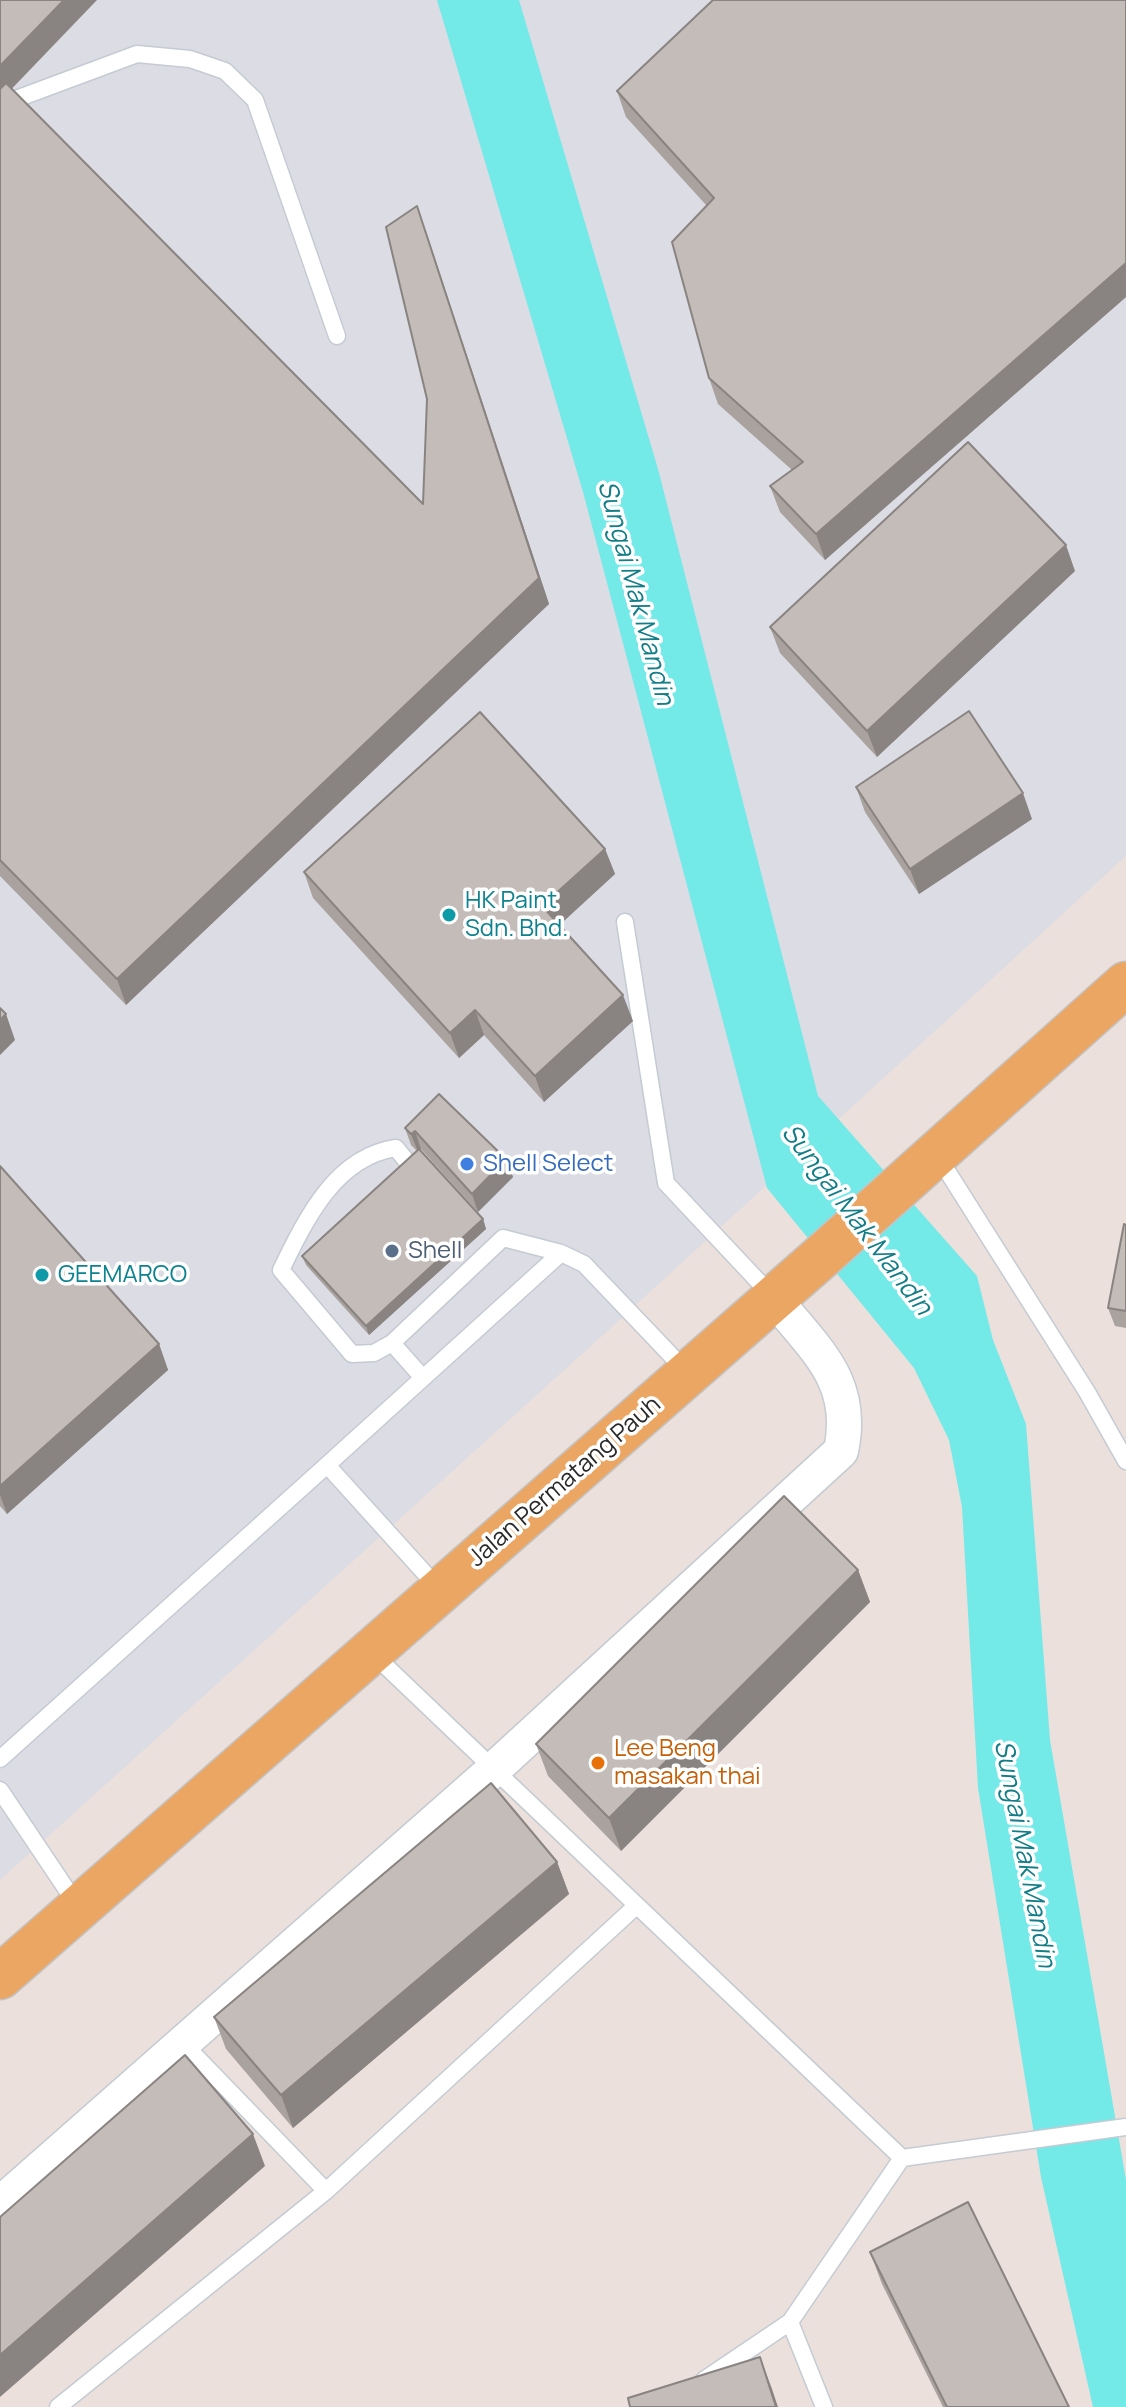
<!DOCTYPE html>
<style>
body{margin:0}
canvas{display:block;background:#ebe0dc}
</style>
<canvas width="1126" height="2407"></canvas>
<script>
const g = document.querySelector('canvas').getContext('2d');
g.lineJoin = 'round';
function paint(path, color) {
  g.fillStyle = color;
  g.fill(path, 'evenodd');
}
function trace(path, color, width, dash) {
  g.strokeStyle = color;
  g.lineWidth = width;
  g.lineCap = dash ? 'butt' : 'round';
  g.setLineDash(dash || []);
  g.stroke(path);
}
function drawText(font, color, halo, rows, align = 'center') {
  g.font = font + ' Manrope,sans-serif';
  g.lineWidth = 7;
  g.setLineDash([]);
  g.textBaseline = 'middle';
  g.strokeStyle = halo;
  g.fillStyle = color;
  for (const [text, x, y, turn = 0] of rows) {
    g.save();
    g.translate(x, y);
    g.rotate((+turn || 0) * Math.PI / 180);
    g.textAlign = isNaN(turn) ? turn : align;
    if (halo) g.strokeText(text, 0, 0);
    g.fillText(text, 0, 0);
    g.restore();
  }
}
const industrial = new Path2D(`
 M0,0H1126V856L591,1346L0,1880Z`);
const water = new Path2D(`
 M437,0H519L658,469L818,1096L977,1276L993,1340L1026,1424L1050,1740L1126,2180V2407H1093L1041,2177L978,1788L962,1507L949,1440L914,1368L767,1188L583,492Z`);
const lane = new Path2D(`
 M0,105L137,54L190,59L225,71L255,100L337,336
 M625,922L666,1183L773,1297
 M937,1155L1087,1392L1126,1461
 M412,1168L396,1148C335,1157 306,1219 281,1270L352,1354L374,1353L392,1343L423,1378
 M392,1343L503,1238L561,1253
 M440,1590L327,1465L561,1253L584,1264L686,1371
 M372,1653L902,2158L1126,2127
 M0,1759L327,1465
 M0,1790L77,1905
 M182,2042L326,2191
 M790,2322L824,2407
 M704,2380L790,2322L902,2158
 M58,2407L326,2191L635,1907`);
const street = new Path2D(`
 M0,2204L492,1771L841,1451C856,1380 815,1350 774,1298`);
const primary = new Path2D(`
 M0,1977L821,1257L1126,984`);
const wall = new Path2D(`
 M0,0L12,89L423,504L427,399L426,231L549,604L126,1005L0,876Z
 M1126,0V297L825,560L780,512L770,486L792,470L718,404L709,378L707,206L626,117L617,91Z
 M1075,571L877,757L780,653L770,627Z
 M856,787L1032,819L919,894L865,812Z
 M605,849L615,874L559,925L633,1021L544,1102L484,1035L459,1058L313,898L304,872Z
 M405,1128L506,1159L513,1177L478,1212L421,1149L420,1150L483,1219L486,1229L369,1335L306,1265L302,1256L417,1151L411,1145Z
 M0,1166L159,1344L168,1370L7,1514L0,1506Z
 M1126,1225V1328L1115,1326L1108,1308Z
 M858,1570L870,1602L621,1851L548,1776L536,1744Z
 M557,1862L569,1894L293,2128L226,2049L214,2017Z
 M870,2252L1069,2407H943L882,2284Z`);
const shadedWall = new Path2D(`
 M64,0H97L0,101V66Z
 M417,206L549,604L126,1005L117,979L539,578Z
 M1126,263V297L825,560L816,534Z
 M1066,545L1075,571L877,757L867,731Z
 M1023,793L1032,819L919,894L910,869Z
 M605,849L615,874L552,932L542,906Z
 M623,995L633,1021L544,1102L535,1076Z
 M475,1010L484,1035L459,1058L450,1033Z
 M6,1014L15,1040L0,1055V1020Z
 M415,1131L421,1149L418,1152L411,1134Z
 M506,1159L513,1177L478,1212L472,1194Z
 M483,1219L486,1229L369,1335L366,1326Z
 M159,1344L168,1370L7,1514L0,1495V1486Z
 M858,1570L870,1602L621,1851L609,1818Z
 M557,1862L569,1894L293,2128L281,2095Z
 M253,2134L265,2166L0,2397V2355Z
 M760,2357L772,2389L778,2407H776Z`);
const building = new Path2D(`
 M0,0H64L0,66Z
 M713,0H1126V263L816,534L770,486L803,462L709,378L672,242L714,198L617,91Z
 M6,83L423,504L427,399L386,227L417,206L539,578L117,979L0,860V89Z
 M968,442L1066,545L867,731L770,627Z
 M969,711L1023,793L910,869L856,787Z
 M480,712L605,849L542,906L623,995L535,1076L475,1010L450,1033L304,872Z
 M0,1008L6,1014L0,1020Z
 M439,1094L506,1159L472,1194L415,1131L411,1134L405,1128Z
 M419,1149L483,1219L366,1326L302,1256Z
 M0,1166L159,1344L0,1486Z
 M1124,1224L1126,1225V1311L1108,1308Z
 M784,1496L858,1570L609,1818L536,1744Z
 M491,1783L557,1862L281,2095L214,2017Z
 M185,2055L253,2134L0,2355V2217Z
 M968,2202L1069,2407H947L870,2252Z
 M760,2357L776,2407H630L628,2398Z`);
const markers = [
 [449,915,8,"#0f9aa8"],
 [467,1164,8,"#3f7fe0"],
 [392,1251,8,"#5c6f8a"],
 [42,1275,8,"#0f9aa8"],
 [598,1763,8,"#e8710a"]
];
const cultureNames = [
 ["HK Paint",465,901],
 ["Sdn. Bhd.",465,929],
 ["GEEMARCO",58,1275]
];
const shopNames = [
 ["Shell Select",483,1164]
];
const serviceNames = [
 ["Shell",408,1251]
];
const streetNames = [
 ["Jalan Permatang Pauh",565,1482,-41]
];
const foodNames = [
 ["Lee Beng",614,1749],
 ["masakan thai",614,1777]
];
const waterNames = [
 ["Sungai Mak Mandin",635,593,75],
 ["Sungai Mak Mandin",856,1220,53],
 ["Sungai Mak Mandin",1024,1854,79]
];
paint(industrial, '#dcdce4');
paint(water, '#73e9e8');
trace(lane, '#c4cbd3', 19);
trace(street, '#c4cbd3', 37);
trace(primary, '#c3c3c3', 47);
trace(lane, '#fff', 16);
trace(street, '#fff', 34);
trace(primary, '#eaa662', 44);
paint(wall, '#a9a29e');
paint(shadedWall, '#898481');
paint(building, '#c4bcb8');
trace(building, '#898481', 2);
for (const [x, y, r, color] of markers) {
  const dot = new Path2D();
  dot.arc(x, y, r, 0, 2 * Math.PI);
  g.fillStyle = color;
  g.fill(dot);
  trace(dot, '#fff', 3);
}
drawText('24px', '#0d838f', '#fff', cultureNames, 'left');
drawText('24px', '#366cbe', '#fff', shopNames, 'left');
drawText('24px', '#4e5e75', '#fff', serviceNames, 'left');
drawText('24px', '#2a2a2a', '#fff', streetNames);
drawText('24px', '#c56008', '#fff', foodNames, 'left');
drawText('italic 26px', '#137e87', '#fff', waterNames);
</script>
